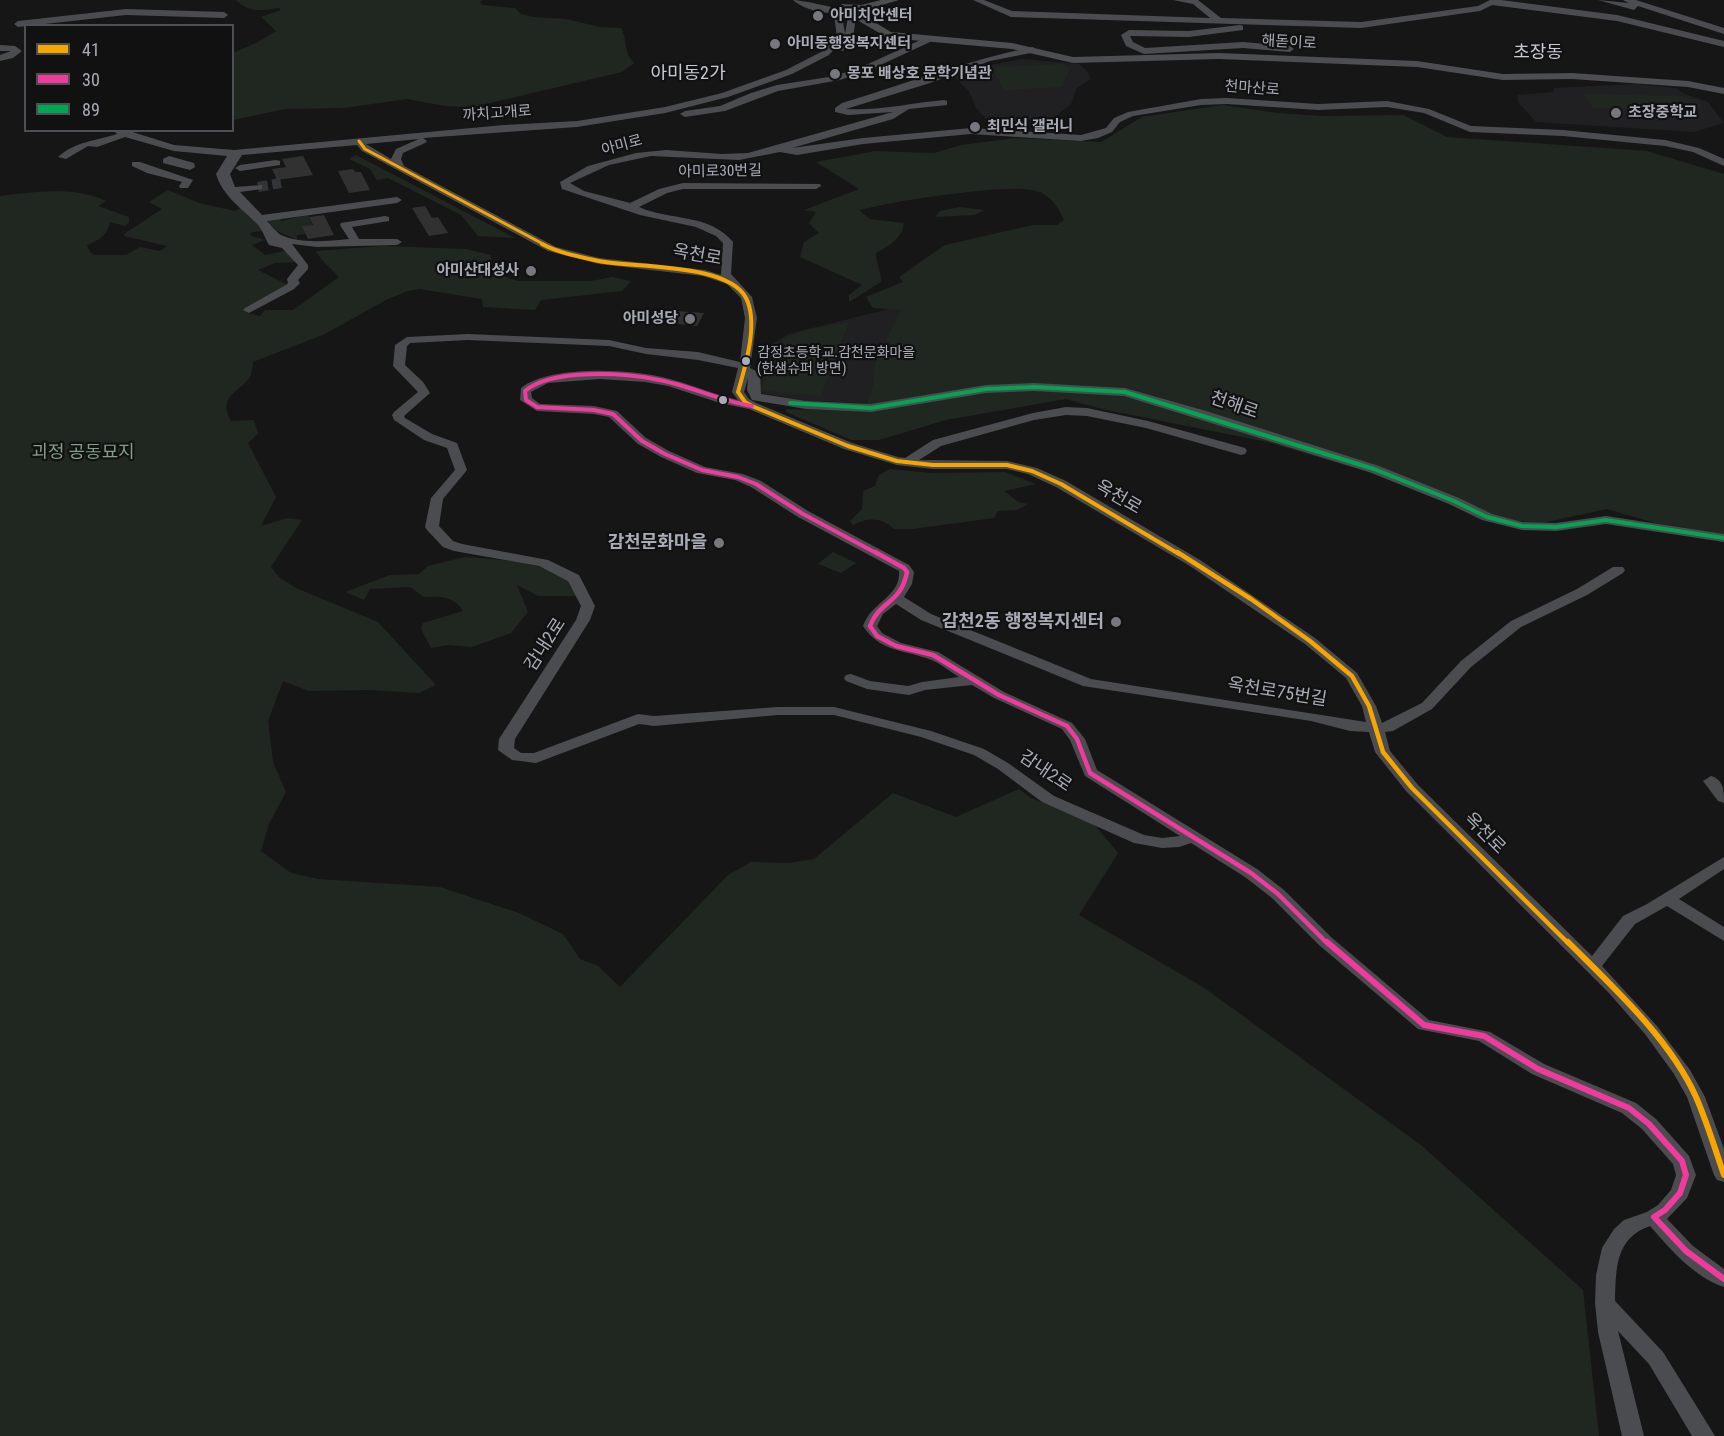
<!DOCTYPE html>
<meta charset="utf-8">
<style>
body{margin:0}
#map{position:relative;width:1724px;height:1436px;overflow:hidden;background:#161617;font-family:"Roboto Condensed",sans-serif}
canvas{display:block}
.legend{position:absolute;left:24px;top:24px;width:210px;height:108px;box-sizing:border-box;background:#111112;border:2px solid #4e4f54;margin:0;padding:8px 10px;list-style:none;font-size:18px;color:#a9acb6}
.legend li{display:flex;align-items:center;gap:12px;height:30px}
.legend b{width:30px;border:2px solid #4e4f54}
</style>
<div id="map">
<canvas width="1724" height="1436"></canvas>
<ul class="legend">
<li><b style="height:8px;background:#f7a600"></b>41</li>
<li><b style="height:8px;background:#f13a9d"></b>30</li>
<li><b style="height:8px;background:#00a651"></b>89</li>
</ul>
</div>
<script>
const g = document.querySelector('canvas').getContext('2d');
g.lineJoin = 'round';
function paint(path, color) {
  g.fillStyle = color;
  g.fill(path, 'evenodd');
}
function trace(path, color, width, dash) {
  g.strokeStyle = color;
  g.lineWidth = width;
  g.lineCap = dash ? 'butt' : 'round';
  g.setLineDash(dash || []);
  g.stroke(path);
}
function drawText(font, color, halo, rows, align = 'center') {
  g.font = font + ' "Roboto Condensed","Noto Sans KR",sans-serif';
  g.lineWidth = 4.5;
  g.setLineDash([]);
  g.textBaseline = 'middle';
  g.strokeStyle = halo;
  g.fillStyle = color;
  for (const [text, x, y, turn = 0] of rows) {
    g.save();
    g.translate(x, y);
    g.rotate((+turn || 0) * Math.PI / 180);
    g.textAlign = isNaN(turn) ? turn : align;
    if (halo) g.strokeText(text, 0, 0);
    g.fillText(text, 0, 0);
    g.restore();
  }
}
const built = new Path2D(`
 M1022,59L1079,64L1087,71L1091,79L1077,88L1071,104L1055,117L1009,122L988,121L976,108L969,91L953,76L964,70Z
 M1636,84L1675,88L1685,94L1708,102L1724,123L1694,132L1536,122L1518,102L1517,95L1553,92L1554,88Z
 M893,308L903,311L883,380L866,403L806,401L761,393L758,378L769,346L788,334Z`);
const green = new Path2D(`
 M236,0H483L480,2L482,5L515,8L521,14L533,17L566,19L600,27L621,28C628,42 623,51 634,63L622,72L473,107L445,106L407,99L344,108L285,109L233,120V53L256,43L276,31L261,17L281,10L279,8C261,10 251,14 236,0Z
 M1063,64L1070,68L1062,87L1004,90L992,67Z
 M1583,94L1683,96L1684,98L1696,100L1701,105L1696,112L1593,108Z
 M1222,105L1278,113L1323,116L1403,115L1447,137L1647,151L1724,174V543L1607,509L1542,523L1516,521L1490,514L1455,498L1267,442L1102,409L1066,399L946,420L879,440H851L786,412V409L864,411L873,386L875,364L901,310L873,308L866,297L903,282L899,277L945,245L1033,225H1057L1064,220C1059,209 1052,197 1040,192C1025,187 1005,189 989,190C945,194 902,200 859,210L870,219L904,223C902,239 889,246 876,253C876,263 881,270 881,282L849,302V295L862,285L800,257L804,242L819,233L809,223L816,212L804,210L859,189L816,162L875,151L934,153L961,145L1016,138L1101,142L1142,117Z
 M356,155L515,238L478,236L461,215L388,178L377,180L370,169L349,159Z
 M168,190L199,203L235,211L242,207L263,231L252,232L250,235L265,240L252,245L265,255L289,250L297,262L275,263L258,270L290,286L249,307L248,313L260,316L265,310H293L339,277L321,259L316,251L382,246L466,249L491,255V266L499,275L518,281H591L612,277L631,281L622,291L541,300L535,310L483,307L482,299L419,289L408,291L386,300L325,334L253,362C253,366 252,373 250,377C239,393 217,395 231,421L254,420L258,434L248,443L276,497L261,526L287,518L302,520L271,567L279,577L296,588L378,622L436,685L419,693L370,690L309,691L283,681L268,721L273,762L286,792L269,824L261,851L291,873L319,879L440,887L519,913L563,934L580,959L598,966L620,987L728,875L751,862L789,863L814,859L893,793L956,817L1019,789L1031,798L1093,823L1118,853L1079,915L1203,987L1421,1145L1583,1290L1599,1436H0V196C35,192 73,186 106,201L98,206L129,217V223L125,226L110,222C107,236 99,240 87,245L90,252L95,255H126L140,247L160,251L167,246L124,236V234L162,209L149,202Z
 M960,207L985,210L974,215L935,217L940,211Z
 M308,215L312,225L303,226L306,234L297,235V240L277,231L266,220L280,218L281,221Z
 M849,322L821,396L762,390C764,379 769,353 777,345C793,328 827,327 849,322Z
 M890,469L931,473L1005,472L1036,484L1004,491L1018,502L1028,504L1017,510L998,511L994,518L912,529H894C882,517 867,517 853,525L850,521L862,509L863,491L875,486L879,475Z
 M833,552L856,563L841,573L818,564Z
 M465,557C494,559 570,562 579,596H538L517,585L528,612L511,633L472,647L448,645L431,648L421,629L423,623L463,611C455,596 439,596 424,597L410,587L370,589L364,600L345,592L390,575L419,574L428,566Z`);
const building = new Path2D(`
 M303,156L313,175L277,180L272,169L286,167L282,159Z
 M353,169L355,172H361L370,190L349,193L338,171Z
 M425,206L432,218L438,217L448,233L429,236L412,208Z
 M324,215L334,235L308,239L302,226L313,225L309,217Z
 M677,311L704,313L697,326L669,323Z`);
const minorTunnel = new Path2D(`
 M258,187L281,183`);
const minor = new Path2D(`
 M793,0C800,0 835,7 840,10C828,17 803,9 793,0Z
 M973,0H984L1012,11L1210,18L1193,4L1173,0H1198L1221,18L1361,22L1478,6L1490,0H1501L1617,15L1724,41V47L1617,21L1492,5L1480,11L1361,28L1011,17Z
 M1598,0L1629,3L1623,0H1636L1724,28V34L1638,6L1634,10Z
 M126,9L224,12L228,15L224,18L126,15L18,27L14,24L18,21Z
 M838,12L842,15L845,34L848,17L852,14L856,17L853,38L843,51L836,49L842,41L829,55L792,74L728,97L665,113L577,127L423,138L427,141L425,143L403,153L401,159L404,166L556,247L599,258L705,270L721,275L723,243L716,236L696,227L640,215L562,189L560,182L588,166L636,153L666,150L722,154L748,153L893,112L848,115L835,112V108L842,103C905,84 968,60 1033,47L1037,50L1036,52L990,61L930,83L846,109C879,111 911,103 944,100L947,101V105L909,109L893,119L792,148L863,138L971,128L1081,135L1106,128L1114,118L1128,112L1201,99L1227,98L1318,104L1387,101L1429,109L1471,126L1563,130L1665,140L1699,148L1724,159V166L1693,152L1665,146L1563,136L1470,132L1424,113L1387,107L1318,110L1227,104L1201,105L1133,116L1120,122L1112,132L1098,138L1081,141L971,134L863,144L797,155L780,152L739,160L651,156L609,165L570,183L584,191L630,203L659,189L683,183L820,184L821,186L816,189H683L667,193L639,207C670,221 709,213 733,242L731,274L752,297L757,318L750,368L760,373L761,394L806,401L871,404L986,385L1034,383L1125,388L1206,411L1379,466L1459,498L1492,514L1522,522L1556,523L1606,516L1724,534V542L1606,524L1556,531L1522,530L1482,520L1449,504L1369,472L1124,396L1034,391L986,393L871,412L806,409L752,400L747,390L748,378L744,392L749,399L756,403L852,443L898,457L905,458L933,440L1033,413L1066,407L1087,408L1148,421L1245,448L1247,451L1245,454L1241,455L1146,428L1087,416L1066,415L1034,420L941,446L919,460L1007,461L1037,468L1066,481L1200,560L1315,638L1357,673L1376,706L1382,723L1422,703L1461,661L1511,621L1577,589L1613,567H1623L1625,570L1623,573L1587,595L1521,627L1471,667L1432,709L1393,731L1385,732L1390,751L1418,785L1592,956L1623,916L1647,904L1724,857V869L1679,899L1724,927V941L1667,906L1635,924L1602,966L1657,1026L1690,1070L1705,1097L1724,1149V1182L1717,1180L1714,1175L1687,1097L1674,1074L1645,1034L1608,992L1406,791L1375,752L1369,732L1350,731L1311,721L1083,686L921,620L896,604L883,614L877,626L882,633L901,643L938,652L1004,692L1072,723L1085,739L1097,770L1257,869L1284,890L1331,937L1429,1020L1490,1032L1544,1064L1636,1103L1656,1119L1689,1156L1696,1175L1687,1198L1667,1219L1693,1246L1724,1269V1287C1694,1277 1670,1249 1650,1226C1615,1238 1616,1269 1615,1301L1663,1352L1715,1436H1692L1649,1364L1618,1331L1644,1436H1622L1598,1332L1595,1303L1596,1275L1602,1248L1614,1229L1624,1220L1647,1212L1658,1205L1671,1190L1676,1175L1673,1164L1642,1129L1622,1113L1532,1074L1479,1041L1418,1029L1319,945L1272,898L1245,877L1191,843L1179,847L1162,848L1134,843L1042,802L998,769L974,755L921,737L834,715H778L654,726L639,724L536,763L512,760L498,750L499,739L576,620L581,606L568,581L539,566L454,551L443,547L427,530L425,527L431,498L455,470L447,448L424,440L394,420L392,415L394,412L418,392L393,366L395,345L407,337L468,334L609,340L646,348L698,352L740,362L745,318L741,298L727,284L703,276L599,264L548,251L362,151L357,145L242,155L230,174L235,187L262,185V189L240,192L262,215L397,197L402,200L397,203L267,221C271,225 276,232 281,235C300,244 328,241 349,239L340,225L341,223L385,216L389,217V221L352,227L359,239H397L402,242L397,245L317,247L292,244L308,265V269L298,280L300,283L294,289L249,313L243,310L245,308L286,285L288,283L287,279L298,265L282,248L269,245C265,238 263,231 258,225C243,209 223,197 216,174L227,156L174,151L125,137L97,147L88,146L66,159L58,157C76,141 96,141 117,134L113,130H126L174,145L234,150L504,125L577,121L665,107L722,93L786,70L823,51L837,37L834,15ZM419,139L396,149L391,159L366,144ZM468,340L609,346L646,354L698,360L738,368L732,392L738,400C712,394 688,383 662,377C627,369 549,365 521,388L520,400L537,411L594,414L609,417L638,444L661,457L697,473L735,480L751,487L798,517L899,571C901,597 872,601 863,626C880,651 899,649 926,658C938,661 949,671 959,677L922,682L908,686L870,681L851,674L846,675L844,678L846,681L867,689L909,695L925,690L972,685L994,698L1062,729L1070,740L1085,776L1180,836L1162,838L1144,835L1054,796L1008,763L984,749L931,731L834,707H778L654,716L638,714L534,753H521L514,748L515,739L590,620L595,606L579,575L548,560L462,544L453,541L439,526L443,499L467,470L457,443L432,434L405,418L404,416L430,393L423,382L405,365L407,346L410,343ZM600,379L645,382L668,386L720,403L749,409L844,449L897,465L933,469H1007L1028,474L1056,487L1190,566L1305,644L1346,678L1362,706L1366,722L1091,679L931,614L904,597L912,584L914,572L909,565L808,511L761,481L743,474L705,467L669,451L646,438L617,411L594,406L540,404L532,398L531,392L548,383Z
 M1240,25L1243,26V30L1189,37L1130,36L1133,42L1145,48L1243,42L1290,46L1294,49L1290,52L1243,48L1144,54L1126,46L1121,35L1129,30L1189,31Z
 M927,37L931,40L930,42L874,68L840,80L778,91L725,111L685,117L680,114L685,111L720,106L751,93L777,85L835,76L868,64Z
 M0,45L15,46L22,51L13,58L0,61V55L11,51H0Z
 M169,156L194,163L195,167L190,170L163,163V159Z
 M276,160L280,161V165L240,171L235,168L240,165Z
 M132,162H140L193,180L188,188H180L179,186L182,182L147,173L132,166Z
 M1711,776C1724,780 1724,791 1724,803L1718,801L1703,781Z`);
const major = new Path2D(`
 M881,0H899L869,9L872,12L866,17L891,32L1012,43L1073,57L1219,53L1417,61L1503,74L1572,73L1688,81L1724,88V94L1688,87L1572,79L1503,80L1417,67L1219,59L1073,63L1012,49L888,38L857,20L840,18L831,12L842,4L861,5ZM844,10L859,11L860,12L852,14L843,12Z`);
const bus1Far3 = new Path2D(`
 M359,141L365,149L545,245`);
const bus1Far2 = new Path2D(`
 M542,244C559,253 580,257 599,261C634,268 728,263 746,298C759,323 745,367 738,392L745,402L752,406L848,446L897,461L933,465H1007L1032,471L1061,484L1179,554`);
const bus1Far1 = new Path2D(`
 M1177,552L1251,599L1310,641L1352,676L1369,706L1383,752L1412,788L1569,944`);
const bus1 = new Path2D(`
 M1568,942C1613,987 1670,1039 1696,1097C1707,1122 1715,1149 1724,1175`);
const bus2Far2 = new Path2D(`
 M752,406C720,401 691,386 659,380C625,373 552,368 525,391L526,400L537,407L594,410L613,414L642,441L665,454L702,470L738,477L756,484L803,514L878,554`);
const bus2Far1 = new Path2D(`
 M875,552L904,568L907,572C901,604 880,600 870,626L877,636L896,646L933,655L999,695L1067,726L1077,739L1090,773L1251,873L1278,894L1328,944`);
const bus2 = new Path2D(`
 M1327,942L1424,1025L1484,1036L1538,1069L1629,1108L1649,1124L1682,1161L1686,1175L1680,1193L1665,1210L1654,1217L1686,1251L1724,1279`);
const bus3 = new Path2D(`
 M790,403L871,408L986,389L1034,387L1125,392L1374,469L1454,501L1487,517L1522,526L1556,527L1606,520L1724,538`);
const markers = [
 [818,16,6,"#76787e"],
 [775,44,6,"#76787e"],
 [835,74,6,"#76787e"],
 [1616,113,6,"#76787e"],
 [975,127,6,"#76787e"],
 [531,271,6,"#76787e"],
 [690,319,6,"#76787e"],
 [746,361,5,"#a9acb6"],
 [723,400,5,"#a9acb6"],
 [719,543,6,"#76787e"],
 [1116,622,6,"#76787e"]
];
const farBusnames = [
 ["감정초등학교.감천문화마을",757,353],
 ["(한샘슈퍼 방면)",757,369]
];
const farPoinames = [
 ["아미치안센터",830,16],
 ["아미동행정복지센터",787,44],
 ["몽포 배상호 문학기념관",847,74],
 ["초장중학교",1628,113],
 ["최민식 갤러니",987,127],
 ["아미산대성사",519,271,"right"],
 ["아미성당",678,319,"right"]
];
const farStreetnames = [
 ["해돋이로",1289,43,3],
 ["천마산로",1252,89,4],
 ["까치고개로",497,114,-4],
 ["아미로",622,146,-15],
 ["아미로30번길",720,172,-1]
];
const farQuarternames = [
 ["초장동",1538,53],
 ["아미동2가",688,74]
];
const streetNames = [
 ["옥천로",697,256,10],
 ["천해로",1234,406,19],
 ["옥천로",1118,498,30],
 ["감내2로",546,645,-57],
 ["옥천로75번길",1277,693,9],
 ["감내2로",1045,772,34],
 ["옥천로",1484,834,45]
];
const parkNames = [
 ["괴정 공동묘지",83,453]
];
const poiNames = [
 ["감천문화마을",707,543],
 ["감천2동 행정복지센터",1104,622]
];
paint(built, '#202022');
paint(green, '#202721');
paint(building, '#313132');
trace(minorTunnel, '#333437', 10, [10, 4.5]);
paint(minor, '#4b4c4f');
paint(major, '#4d4e51');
trace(bus1Far3, '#f7a600', 3);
trace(bus1Far2, '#f7a600', 4);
trace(bus1Far1, '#f7a600', 4.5);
trace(bus1, '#f7a600', 6);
trace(bus2Far2, '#f13a9d', 4);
trace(bus2Far1, '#f13a9d', 4.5);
trace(bus2, '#f13a9d', 6);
trace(bus3, '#00a651', 4);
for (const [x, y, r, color] of markers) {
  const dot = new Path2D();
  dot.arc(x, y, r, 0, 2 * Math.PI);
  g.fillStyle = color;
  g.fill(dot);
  trace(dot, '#111112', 2);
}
drawText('14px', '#a9acb6', '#111112', farBusnames, 'left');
drawText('bold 15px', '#a9acb6', '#111112', farPoinames, 'left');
drawText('15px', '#a9acb6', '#111112', farStreetnames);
drawText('18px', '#c9cbd3', '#111112', farQuarternames);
drawText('18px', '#a9acb6', '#111112', streetNames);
drawText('18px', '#829f85', '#111112', parkNames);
drawText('bold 18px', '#a9acb6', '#111112', poiNames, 'right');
</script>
